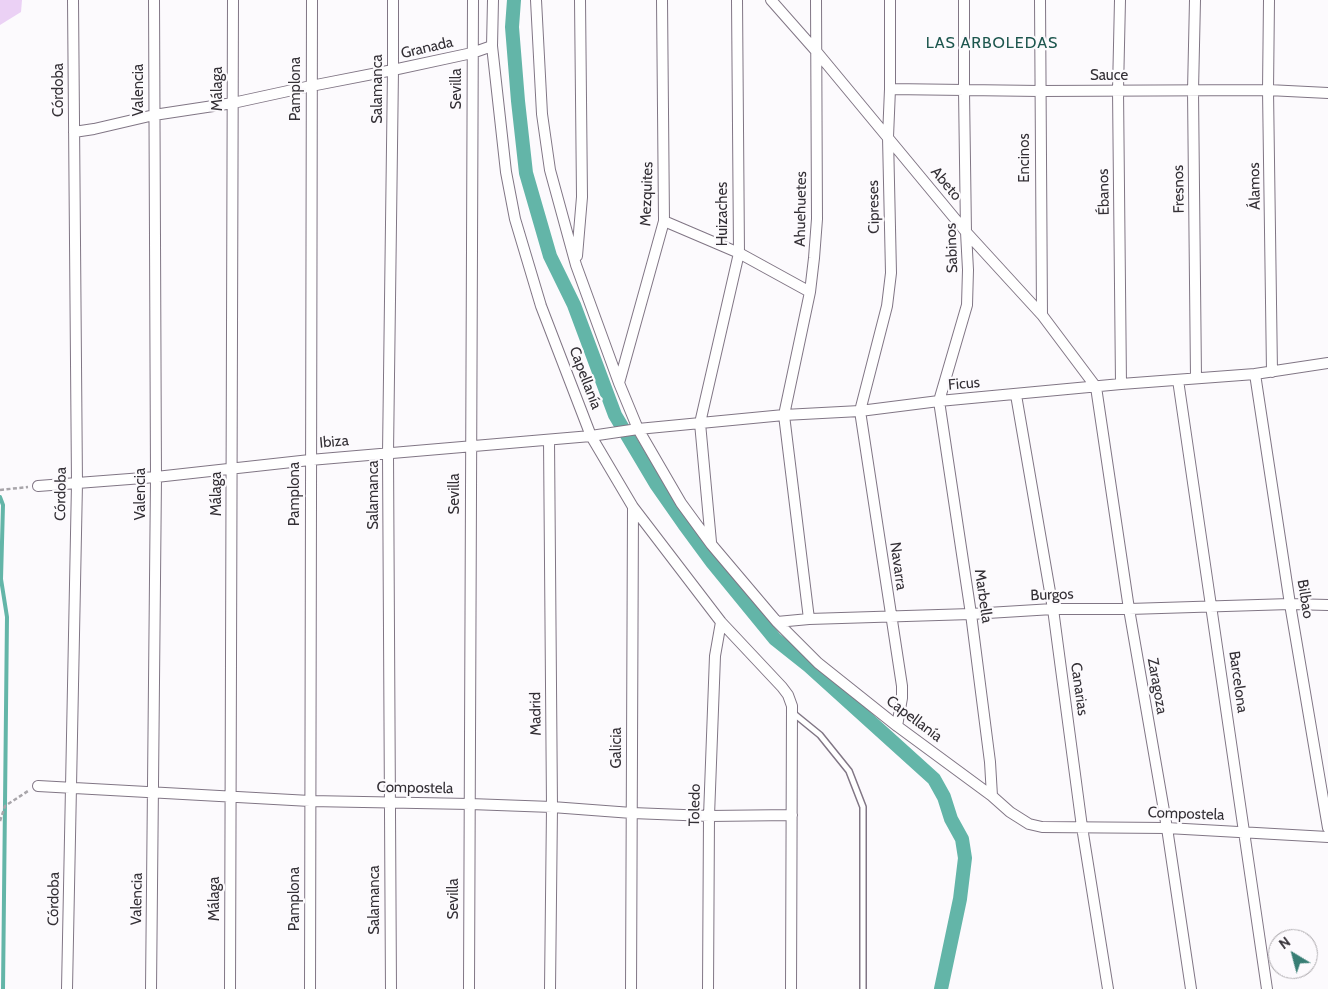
<!DOCTYPE html>
<meta charset="utf-8">
<style>
body{margin:0}
#map{position:relative;width:1328px;height:989px;overflow:hidden;background:#fcfafd;font-family:Cabin,sans-serif}
canvas{display:block}
.north{position:absolute;left:1268px;top:929px;width:50px;height:50px;box-sizing:border-box;background:#fcfafd;border:1px solid #aca9ad;border-radius:50%;rotate:323deg;font-size:14px;font-weight:700;line-height:20px;text-align:center;color:#332f35}
.north::after{content:'';display:block;margin:auto;width:18px;height:22px;background:#387e74;clip-path:polygon(50% 0,100% 100%,50% 72%,0 100%)}
</style>
<div id="map">
<canvas width="1328" height="989"></canvas>
<div class="north">N</div>
</div>
<script>
const g = document.querySelector('canvas').getContext('2d');
g.lineJoin = 'round';
function paint(path, color) {
  g.fillStyle = color;
  g.fill(path, 'evenodd');
}
function trace(path, color, width, dash) {
  g.strokeStyle = color;
  g.lineWidth = width;
  g.lineCap = dash ? 'butt' : 'round';
  g.setLineDash(dash || []);
  g.stroke(path);
}
function drawText(font, color, halo, rows, align = 'center') {
  g.font = font + ' Cabin,sans-serif';
  g.lineWidth = 4.5;
  g.setLineDash([]);
  g.textBaseline = 'middle';
  g.strokeStyle = halo;
  g.fillStyle = color;
  for (const [text, x, y, turn = 0] of rows) {
    g.save();
    g.translate(x, y);
    g.rotate((+turn || 0) * Math.PI / 180);
    g.textAlign = isNaN(turn) ? turn : align;
    if (halo) g.strokeText(text, 0, 0);
    g.fillText(text, 0, 0);
    g.restore();
  }
}
const green = new Path2D(`
 M0,0H22L21,12L0,25Z`);
const stream = new Path2D(`
 M0,497L3,505L1,579L7,617L3,989`);
const canal = new Path2D(`
 M514,0L512,27L518,101L526,173L550,256L574,305L615,415L656,484L684,524L712,562L775,639L809,666L934,779L944,797L951,819L962,839L965,858L960,899L941,989`);
const path = new Path2D(`
 M0,490L28,487
 M0,821L5,806L28,791`);
const service = new Path2D(`
 M793,713L820,735L849,771L863,807V989`);
const minor = new Path2D(`
 M493,0L492,46L506,172L515,219L541,306L591,436L633,507L721,622L782,687L788,695L792,706L791,989
 M536,0L542,114L550,170L576,265L619,383L638,429L681,503L711,544L777,622L818,663L897,726L992,796L1010,812L1029,824L1042,827L1167,828L1328,837
 M771,0L816,51L966,232L1042,315L1096,387L1129,609L1167,828L1191,989
 M890,0V89L888,137L891,273L887,306L860,411L902,686V698L897,726
 M964,0V91L966,232L968,270L967,305L939,401L971,614L990,762L992,796
 M1040,0L1042,315
 M1120,0L1118,90L1121,384
 M1195,0L1193,91L1196,378
 M1269,0L1268,90L1272,372
 M890,89L1040,91L1268,90L1328,93
 M74,132L94,129L154,115L233,103L311,86L393,70L472,53L492,46
 M664,221L739,253L810,292
 M577,256L582,197L580,0
 M1255,374L1290,604L1328,828
 M1178,380L1267,989
 M619,383L664,221L662,0
 M1016,395L1053,609L1082,827L1108,989
 M549,440L552,807L550,989
 M38,486L156,477L310,460L591,436L638,429L784,415L860,411L939,401L1121,384L1255,374L1328,363
 M711,542L700,423L739,253L737,0
 M809,619L784,415L810,292L814,258L817,219L816,0
 M777,622L809,619L971,614L1053,609H1129L1290,604L1328,605
 M38,786L310,801L470,804L552,807L632,813L709,816L792,815
 M67,989L77,483L73,0
 M151,989L156,477L154,0
 M230,989L233,0
 M310,989L312,0
 M391,989L388,453L393,70V0
 M469,989L473,0
 M631,989L633,507
 M708,989L709,816L715,656L721,622`);
const streetNames = [
 ["Granada",427,48,-13],
 ["Sauce",1109,76],
 ["Málaga",218,89,-90],
 ["Pamplona",296,89,-90],
 ["Salamanca",378,89,-90],
 ["Sevilla",457,89,-90],
 ["Córdoba",59,90,-90],
 ["Valencia",139,90,-90],
 ["Encinos",1025,158,-90],
 ["Abeto",946,184,50],
 ["Álamos",1255,186,-91],
 ["Fresnos",1179,189,-91],
 ["Ébanos",1104,192,-91],
 ["Mezquites",647,194,-88],
 ["Cipreses",874,207,-91],
 ["Ahuehuetes",801,209,-89],
 ["Huizaches",723,214,-90],
 ["Sabinos",952,248,-92],
 ["Capellanía",585,378,69],
 ["Ficus",964,384,-5],
 ["Ibiza",334,442,-5],
 ["Córdoba",61,494,-89],
 ["Valencia",141,494,-90],
 ["Málaga",217,494,-90],
 ["Pamplona",295,494,-90],
 ["Sevilla",455,494,-90],
 ["Salamanca",374,495,-90],
 ["Navarra",898,566,82],
 ["Burgos",1052,595,-2],
 ["Marbella",983,596,82],
 ["Bilbao",1305,599,81],
 ["Barcelona",1238,682,82],
 ["Zaragoza",1157,686,80],
 ["Canarias",1079,689,82],
 ["Madrid",536,714,-91],
 ["Capellanía",914,719,37],
 ["Galicia",617,748,-90],
 ["Compostela",415,788,1],
 ["Toledo",695,805,-89],
 ["Compostela",1186,814,2],
 ["Córdoba",54,899,-89],
 ["Valencia",137,899,-89],
 ["Málaga",215,899,-90],
 ["Pamplona",295,899,-90],
 ["Sevilla",454,899,-90],
 ["Salamanca",375,900,-90]
];
const neighbourhoodNames = [
 ["LAS ARBOLEDAS",992,43]
];
paint(green, '#ebd1f5');
trace(stream, '#63b5a8', 4);
trace(canal, '#63b5a8', 14);
trace(service, '#817685', 8);
trace(minor, '#817685', 12);
trace(path, '#a8a5aa', 2.5, [4, 2.5]);
trace(service, '#fff', 5);
trace(minor, '#fff', 10);
drawText('15px', '#332f35', '#fcfafd', streetNames);
g.letterSpacing = '1px';
drawText('16px', '#1d564e', '#fcfafd', neighbourhoodNames);
g.letterSpacing = '0px';
</script>
